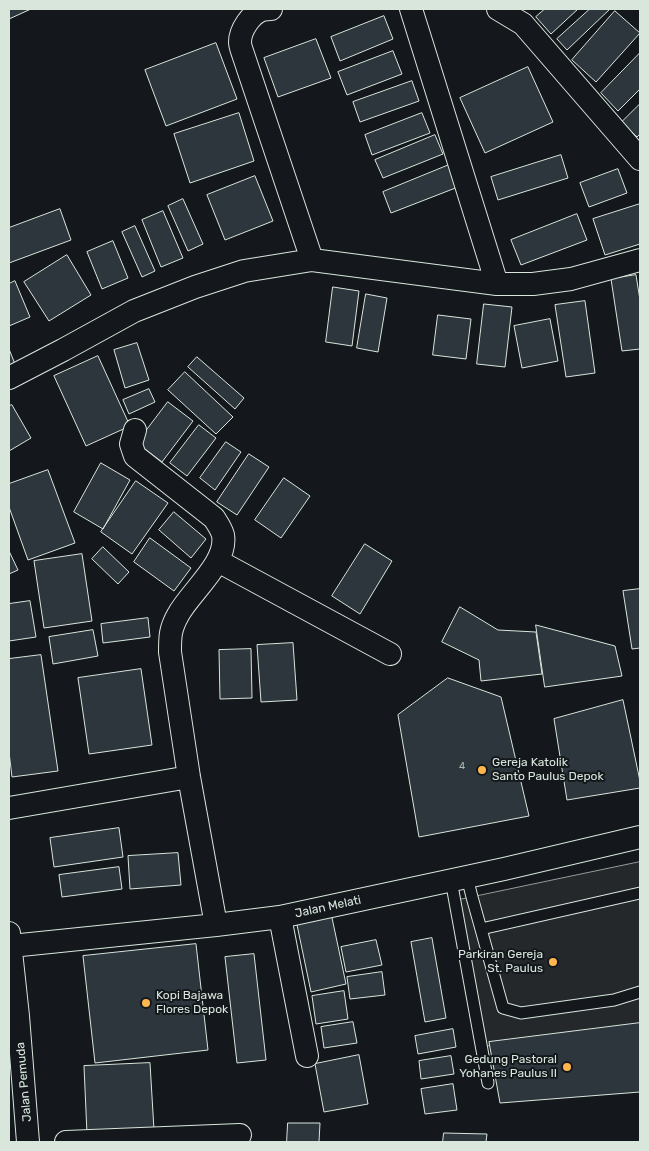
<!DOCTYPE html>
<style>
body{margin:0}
#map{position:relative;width:649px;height:1151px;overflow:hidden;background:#14181c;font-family:Rubik,sans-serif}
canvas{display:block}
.frame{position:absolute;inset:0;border:10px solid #d8e6dc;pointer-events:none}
</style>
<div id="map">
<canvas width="649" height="1151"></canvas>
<div class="frame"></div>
</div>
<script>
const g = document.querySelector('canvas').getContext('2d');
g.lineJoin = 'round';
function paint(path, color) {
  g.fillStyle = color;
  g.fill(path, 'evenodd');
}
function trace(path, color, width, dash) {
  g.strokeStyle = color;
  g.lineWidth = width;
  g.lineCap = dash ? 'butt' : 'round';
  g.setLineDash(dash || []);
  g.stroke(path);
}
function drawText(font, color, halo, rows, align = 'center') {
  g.font = font + ' Rubik,sans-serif';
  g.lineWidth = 4;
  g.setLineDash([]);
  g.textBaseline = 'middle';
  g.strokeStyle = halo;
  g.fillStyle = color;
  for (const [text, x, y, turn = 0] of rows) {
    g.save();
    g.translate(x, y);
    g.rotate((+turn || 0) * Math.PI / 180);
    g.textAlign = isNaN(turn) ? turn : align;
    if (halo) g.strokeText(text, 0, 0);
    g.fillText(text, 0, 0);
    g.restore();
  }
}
const parking = new Path2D(`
 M640,862V1024L480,1047L454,901Z`);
const building = new Path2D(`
 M9,9H31L9,19Z
 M545,9H578L551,34L536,17Z
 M590,9H610L567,50L557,39Z
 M615,11L640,33L596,82L572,60Z
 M384,16L393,39L340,61L331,37Z
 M316,39L331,78L278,97L264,58Z
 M216,43L237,99L166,126L145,70Z
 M393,51L402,74L347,95L338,72Z
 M640,53V89L618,111L601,93Z
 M528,67L553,122L485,153L460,98Z
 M412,81L419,101L360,122L353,102Z
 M640,104V134L637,137L622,122Z
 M239,113L254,161L190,183L174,134Z
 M422,113L430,133L372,155L365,135Z
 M435,135L443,154L383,178L375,160Z
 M561,155L568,178L498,200L491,177Z
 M449,165L458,187L391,213L383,192Z
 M618,169L627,193L589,207L580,183Z
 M255,176L273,221L225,240L207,195Z
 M183,199L203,244L188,251L168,206Z
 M640,204V244L605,255L593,219Z
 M60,209L71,240L9,263V228Z
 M163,211L183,258L161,267L142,220Z
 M577,214L587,240L521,265L511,240Z
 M135,226L155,271L142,277L122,232Z
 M113,241L128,278L102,289L87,252Z
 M67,255L91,295L49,321L24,282Z
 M636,275L640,300V349L622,351L611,279Z
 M15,281L30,317L9,326V284Z
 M333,287L359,291L352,346L326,342Z
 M366,294L387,298L378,352L357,348Z
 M585,301L595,373L566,377L555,305Z
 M484,304L512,307L505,367L477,364Z
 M438,315L471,319L466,359L433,355Z
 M550,319L558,361L522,368L514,326Z
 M137,343L149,380L125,388L114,350Z
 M9,349L15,364L9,367Z
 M98,356L130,426L86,446L54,376Z
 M197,357L244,398L235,409L188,367Z
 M185,372L233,417L216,434L168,390Z
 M149,389L155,402L129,414L123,400Z
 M168,402L193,421L162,462L137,443Z
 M12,405L31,438L9,451V406Z
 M199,425L216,438L187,476L170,463Z
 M226,442L241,452L215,490L200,478Z
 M249,454L269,467L237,515L217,502Z
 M101,463L130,480L103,529L74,512Z
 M48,470L75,543L28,560L9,507V484Z
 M284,478L310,496L281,538L255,520Z
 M136,481L168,503L132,554L101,532Z
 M174,512L206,539L191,558L159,530Z
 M150,538L191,568L174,591L134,562Z
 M365,544L392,561L360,614L332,596Z
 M103,547L129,572L118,584L92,559Z
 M9,551L18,570L9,574Z
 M82,554L92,621L44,628L34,561Z
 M640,589V648L632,649L623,591Z
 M30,601L36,637L9,641V604Z
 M460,607L498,630L536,632L542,674L481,681L479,660L442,642Z
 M148,618L150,637L103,643L101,624Z
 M536,625L615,646L622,676L545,687Z
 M93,630L98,656L53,664L49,637Z
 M293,643L297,700L261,702L257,645Z
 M251,649L252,698L220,699L219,650Z
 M41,655L58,771L12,777L9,752V659Z
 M141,669L152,745L89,754L78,678Z
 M448,678L501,697L529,816L419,837L398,715Z
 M623,700L640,781V788L567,800L554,719Z
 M119,828L123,857L54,867L50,838Z
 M178,853L181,885L130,889L128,856Z
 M119,867L122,889L62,897L59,875Z
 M331,913L346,984L311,992L296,920Z
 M432,938L446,1018L425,1022L411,942Z
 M376,940L382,965L346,972L341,947Z
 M196,944L208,1050L95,1063L83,956Z
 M254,954L266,1060L237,1063L225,957Z
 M382,972L385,995L350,999L347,977Z
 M344,991L348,1019L316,1024L312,996Z
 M353,1022L357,1043L324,1048L321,1027Z
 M640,1023V1092L500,1103L489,1042Z
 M453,1029L456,1047L418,1054L415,1036Z
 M359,1055L368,1104L324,1112L315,1064Z
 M451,1056L454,1074L421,1079L419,1061Z
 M150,1063L154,1130L87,1134L84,1066Z
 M453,1084L457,1110L425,1114L421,1089Z
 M288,1123H320L319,1142H287Z
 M444,1133L487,1134L486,1142H443Z`);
const lane = new Path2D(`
 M467,877L472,897L503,1008L521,1013L614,1000L640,992
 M451,880L488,1083
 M481,929L640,893`);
const street = new Path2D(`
 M411,9L497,284
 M498,9L523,24L640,159
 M312,260L497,284H533L571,279L640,260
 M9,378L63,350L134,311L195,287L244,271L312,260L243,54C242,51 240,46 240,42C240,30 251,14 262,10C265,9 268,9 271,9
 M135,430L131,444L135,456L214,518C217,523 221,528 223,535C228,563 190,592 178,615C170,629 170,637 170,652L189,777L216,925
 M218,561L390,654
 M9,808L189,777
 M280,917L307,1056
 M9,933L18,1016L28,1142
 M11,946L216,925L280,917L504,869L640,837
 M66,1142L240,1135`);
const markers = [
 [482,770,5,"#ffb74d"],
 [553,962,5,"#ffb74d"],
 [146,1003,5,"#ffb74d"],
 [567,1067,5,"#ffb74d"]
];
const numberNames = [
 ["4",462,766]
];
const poiNames = [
 ["Gereja Katolik",492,763],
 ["Santo Paulus Depok",492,777],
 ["Parkiran Gereja",543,955,"right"],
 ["St. Paulus",543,969,"right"],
 ["Kopi Bajawa",156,996],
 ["Flores Depok",156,1010],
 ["Gedung Pastoral",557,1060,"right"],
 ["Yohanes Paulus II",557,1074,"right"]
];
const streetNames = [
 ["Jalan Melati",328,907,-12],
 ["Jalan Pemuda",24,1082,-95]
];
paint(parking, '#24282b');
trace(parking, '#939e99', 1);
paint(building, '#2c363c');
trace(building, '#d8e6dc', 1);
trace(lane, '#d8e6dc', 13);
trace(street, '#d8e6dc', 24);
trace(lane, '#14181c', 11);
trace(street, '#14181c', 22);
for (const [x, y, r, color] of markers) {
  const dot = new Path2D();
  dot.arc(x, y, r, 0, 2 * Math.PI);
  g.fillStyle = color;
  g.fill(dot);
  trace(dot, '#14181c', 2);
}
drawText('10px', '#adbab4', null, numberNames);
drawText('12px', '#d8e6dc', '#14181c', poiNames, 'left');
drawText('12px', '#d8e6dc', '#14181c', streetNames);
</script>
